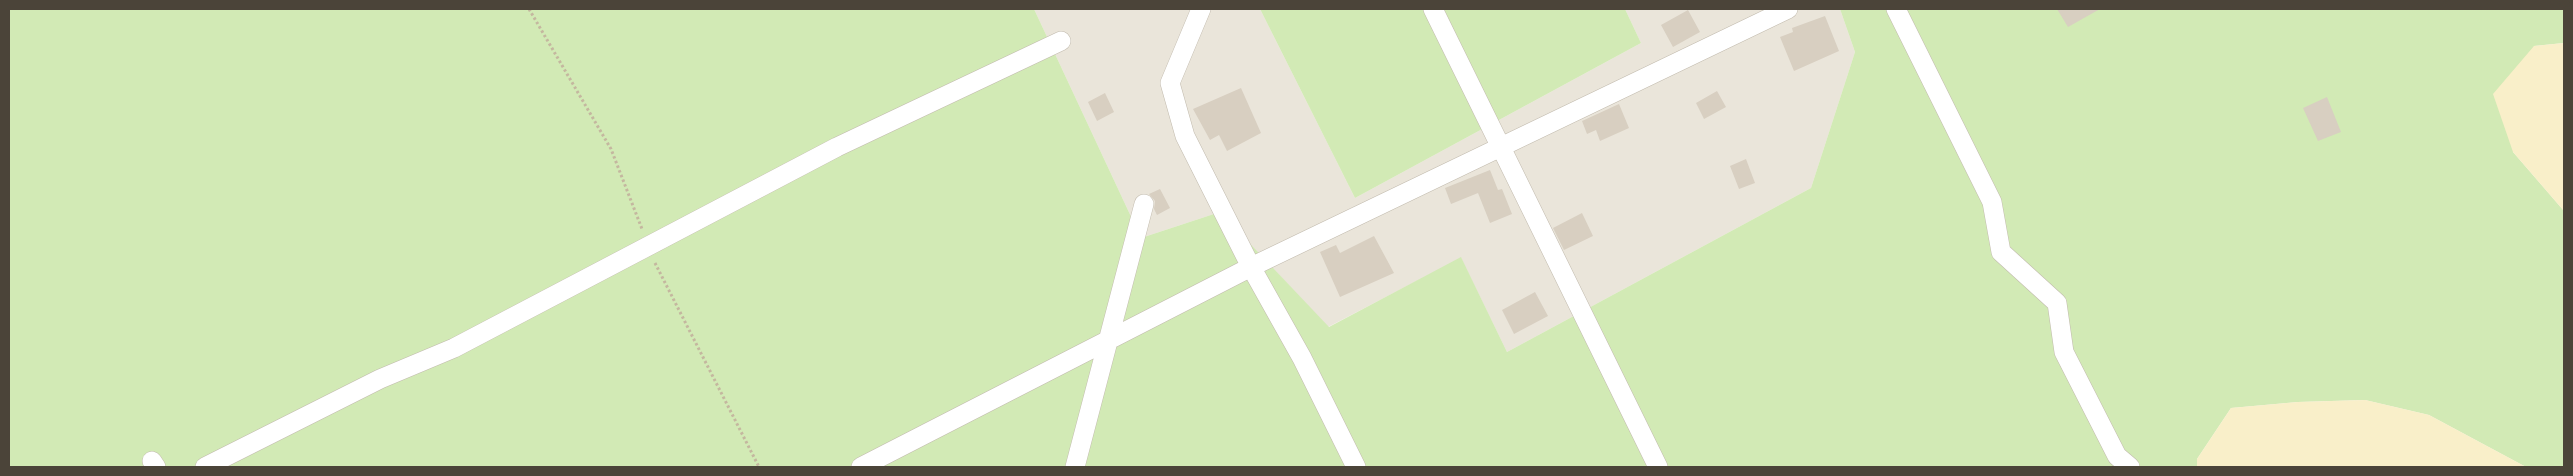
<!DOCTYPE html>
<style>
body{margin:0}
#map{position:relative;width:2573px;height:476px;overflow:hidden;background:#f6f3ec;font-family:Karla,sans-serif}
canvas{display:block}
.frame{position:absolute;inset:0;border:10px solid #4b4439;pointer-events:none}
</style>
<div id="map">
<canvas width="2573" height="476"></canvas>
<div class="frame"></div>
</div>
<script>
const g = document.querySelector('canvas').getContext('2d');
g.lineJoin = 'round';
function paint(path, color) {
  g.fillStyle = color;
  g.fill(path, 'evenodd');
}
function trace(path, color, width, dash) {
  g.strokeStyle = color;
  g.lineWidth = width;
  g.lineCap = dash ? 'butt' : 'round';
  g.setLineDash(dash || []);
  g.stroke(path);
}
const residential = new Path2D(`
 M1034,9H1260L1355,198L1641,43L1625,9H1840L1855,52L1811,188L1507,352L1461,258L1328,327L1220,212L1141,238Z`);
const green = new Path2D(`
 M9,9H1034L1141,238L1220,212L1329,327L1461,257L1507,352L1811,188L1855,52L1840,9H2564V43L2534,46L2513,152L2564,211V467H2526L2429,415L2365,400L2298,402L2231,408L2197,459V467H9Z
 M1260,9H1625L1641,43L1355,198Z`);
const sand = new Path2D(`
 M2564,43V211L2513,152L2493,94L2534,46Z
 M2365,400L2429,415L2526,467H2197V459L2231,408L2298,402Z`);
const building = new Path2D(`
 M2057,9H2100L2068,27Z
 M1688,10L1700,32L1673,47L1661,25Z
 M1825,16L1839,51L1794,71L1780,37L1793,32L1792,28Z
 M1241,88L1261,133L1227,151L1219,135L1210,140L1193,109Z
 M1717,91L1726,107L1704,119L1696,103Z
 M1105,93L1114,112L1097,121L1088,102Z
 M2327,97L2341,132L2318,141L2303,108Z
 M1619,104L1629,128L1600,141L1596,130L1587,134L1582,121Z
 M1746,159L1755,183L1739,189L1730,166Z
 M1490,170L1498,190L1502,189L1512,214L1490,223L1478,193L1451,204L1445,188Z
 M1160,189L1170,208L1157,215L1154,209L1155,201L1149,194Z
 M1582,213L1593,236L1564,250L1553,228Z
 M1374,236L1394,273L1340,297L1320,252L1336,245L1340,253Z
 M1535,292L1548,316L1514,334L1502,310Z`);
const path = new Path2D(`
 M529,9L611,149L642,229
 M655,263L759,467`);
const street = new Path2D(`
 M1201,9L1170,83L1185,136L1251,267L1788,9
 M1433,9L1658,467
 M1896,9L1992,202L2001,252L2057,303L2064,352L2117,456L2130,467
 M152,461L156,467
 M205,467L380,379L454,348L837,147L1061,41
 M861,467L1251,267L1302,358L1356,467
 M1075,467L1144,204`);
paint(residential, '#eae5da');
paint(green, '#d2eab5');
paint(sand, '#f9efc9');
paint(building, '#d8cfc1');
trace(street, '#c2bbae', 20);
trace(path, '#c4b79f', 3, [2.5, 2.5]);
trace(street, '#fff', 19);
</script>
